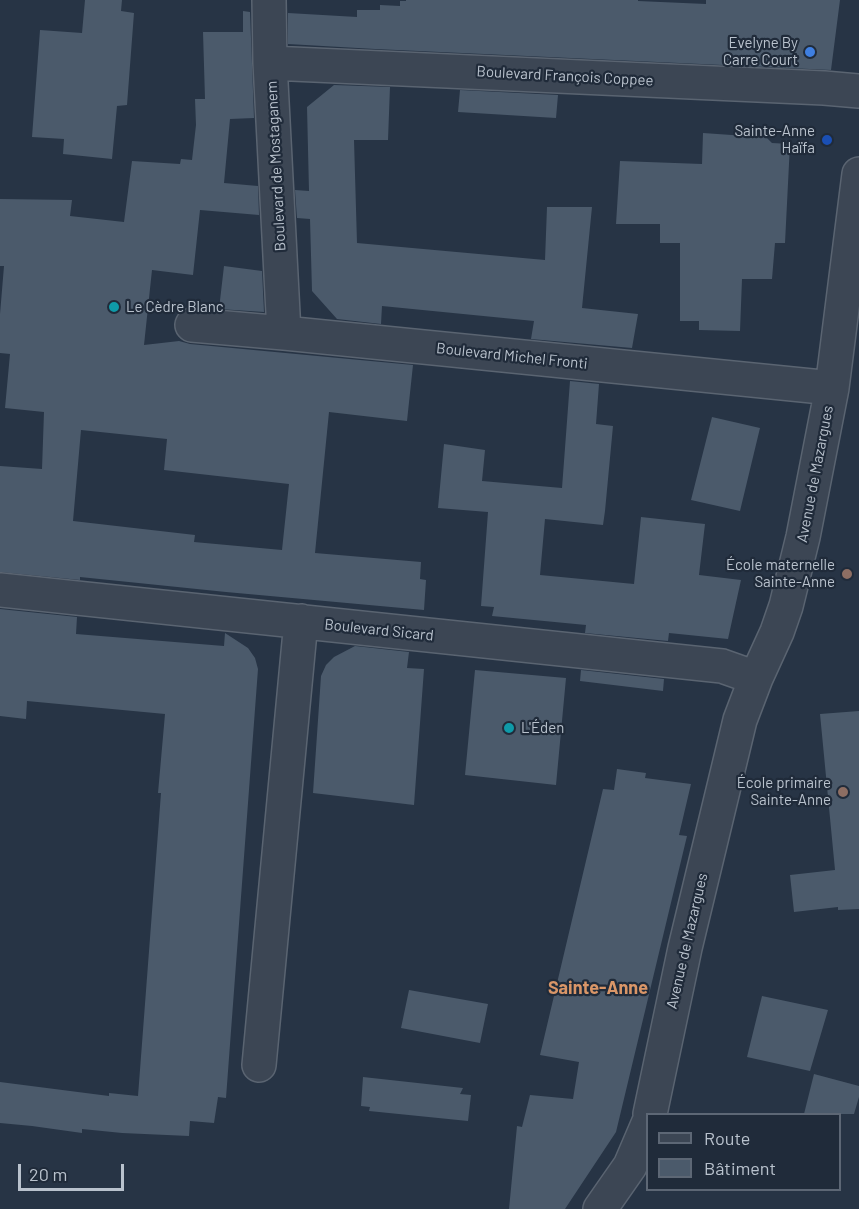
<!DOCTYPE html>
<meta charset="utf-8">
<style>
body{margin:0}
#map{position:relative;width:859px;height:1209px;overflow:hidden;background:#273445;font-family:Barlow,sans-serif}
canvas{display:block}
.legend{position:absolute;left:646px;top:1113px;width:195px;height:78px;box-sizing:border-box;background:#202b3a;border:2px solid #5d6775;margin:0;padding:8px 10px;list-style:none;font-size:18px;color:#b9c2cd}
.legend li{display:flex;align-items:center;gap:12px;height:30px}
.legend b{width:30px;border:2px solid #5d6775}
.scale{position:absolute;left:18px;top:1164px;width:106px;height:27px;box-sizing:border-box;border:3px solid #b9c2cd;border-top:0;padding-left:8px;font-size:18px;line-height:21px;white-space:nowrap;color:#b9c2cd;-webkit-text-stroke:4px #202b3a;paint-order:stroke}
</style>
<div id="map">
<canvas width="859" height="1209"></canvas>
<ul class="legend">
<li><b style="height:8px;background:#3c4654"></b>Route</li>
<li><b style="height:16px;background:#4b5a6b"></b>Bâtiment</li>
</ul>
<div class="scale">20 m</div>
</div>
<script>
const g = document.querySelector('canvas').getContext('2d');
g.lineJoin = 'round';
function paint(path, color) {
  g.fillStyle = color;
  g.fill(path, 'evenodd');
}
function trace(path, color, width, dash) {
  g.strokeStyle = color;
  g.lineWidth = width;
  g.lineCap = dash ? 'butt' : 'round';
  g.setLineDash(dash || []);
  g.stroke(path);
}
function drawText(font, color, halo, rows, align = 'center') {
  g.font = font + ' Barlow,sans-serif';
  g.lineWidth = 4.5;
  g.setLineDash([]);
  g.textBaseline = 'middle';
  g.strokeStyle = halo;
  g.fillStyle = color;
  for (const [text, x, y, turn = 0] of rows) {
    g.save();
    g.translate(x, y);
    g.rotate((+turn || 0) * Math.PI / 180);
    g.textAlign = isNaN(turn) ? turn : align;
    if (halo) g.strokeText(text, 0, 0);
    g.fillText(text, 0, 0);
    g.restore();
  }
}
const building = new Path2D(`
 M85,0H122L121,11L134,13L127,105L117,106L112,159L63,154L64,139L32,137L40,30L82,33Z
 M406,0H638V1L706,4V0H840L831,70L375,49L288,44V13L357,17V10H380V5L400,6V1H406Z
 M243,11L250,12L254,118L230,119L224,183L258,186L259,215L200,210L193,275L152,270L144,345L179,341L190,344L413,365L407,421L329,412L315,553L421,562L420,579L426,580L424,610L226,592L80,577V580L0,572V466L42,469L44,412L5,408L10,354L0,353V314L4,266H0V199L72,200L70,216L124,222L132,161L180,164L181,159L192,160L196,125L195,99H205L203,32H243ZM81,430L167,439L164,470L289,484L282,550L194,542L195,535L73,521Z
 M334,85L390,87L388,140H354L357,243L545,260L547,207H592L582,308L638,314L632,348L531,339L534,321L382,306L381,324L337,319L312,291L310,219L297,218L295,190L309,191L307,107Z
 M460,90L558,95L556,118L458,112Z
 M703,133L746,136L750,134H763L772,143L790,144L785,243H775L772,279H742L740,331L699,330V321H680V243H660V224H616L620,161L702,164Z
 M224,266L262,271L264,312L219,309Z
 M570,381L599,384L596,424L613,426L605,511L603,525L545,519L540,575L634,584L641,517L705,524L699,575L741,580L728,639L669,633L668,641L585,633L586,625L492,616L494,607L481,606L488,512L438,508L444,444L485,450L482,481L562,488Z
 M712,417L760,428L740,511L691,500Z
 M0,609L77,617L76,634L224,646L225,633L248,648L255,658L258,669L226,1098L218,1097L214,1123L190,1121L189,1136L122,1133L82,1129V1133L32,1126L0,1123V1082L109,1096V1093L138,1096L161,793H158L165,714L27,701L26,719L0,716Z
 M355,646L409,652L407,668L424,669L414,805L313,793L321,676L326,665L334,657Z
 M475,670L566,678L556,785L465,775Z
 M581,670L664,679L663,691L580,681Z
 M859,711V909L838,910V907L794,912L790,875L835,870L820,714Z
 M617,769L646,773L645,778L691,784L679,835L687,836L616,1132L565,1209H509L517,1126L522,1127L530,1095L573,1099L579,1062L540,1055L603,789L614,790Z
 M409,990L488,1004L480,1043L401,1028Z
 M762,996L828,1010L810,1071L747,1057Z
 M814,1074L859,1086V1097L854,1114H804Z
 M363,1077L463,1088L460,1094L471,1095L468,1121L369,1111L370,1107L361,1106Z`);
const minor = new Path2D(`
 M269,0L270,63L284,333
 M270,63L824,88L859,91
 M192,325L284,333L832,388
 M0,590L722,666L756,678
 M259,1065L301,621
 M650,1114L685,948L740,720L756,678L777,632L786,606L803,537L832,388L859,174
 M600,1209L630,1166L648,1124`);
const markers = [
 [810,52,6,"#3f7fe0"],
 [827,140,6,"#1a4fb4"],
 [114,307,6,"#0f9aa8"],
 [847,574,6,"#8d6e63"],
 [509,728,6,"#0f9aa8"],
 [843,792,6,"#8d6e63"]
];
const poiNames = [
 ["Evelyne By",798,43],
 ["Carre Court",798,60],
 ["Sainte-Anne",815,131],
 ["Haïfa",815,148],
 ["Le Cèdre Blanc",126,307,"left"],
 ["École maternelle",835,565],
 ["Sainte-Anne",835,582],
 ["L'Éden",521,728,"left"],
 ["École primaire",831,783],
 ["Sainte-Anne",831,800]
];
const streetNames = [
 ["Boulevard François Coppee",565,76,3],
 ["Boulevard de Mostaganem",276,166,-93],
 ["Boulevard Michel Fronti",512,356,6],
 ["Avenue de Mazargues",815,474,-79],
 ["Boulevard Sicard",379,630,6],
 ["Avenue de Mazargues",687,941,-77]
];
const quarterNames = [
 ["Sainte-Anne",598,988]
];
paint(building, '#4b5a6b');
trace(minor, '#5a6471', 36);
trace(minor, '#3c4654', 33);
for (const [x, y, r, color] of markers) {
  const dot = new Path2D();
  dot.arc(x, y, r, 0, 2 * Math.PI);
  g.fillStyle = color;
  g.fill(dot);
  trace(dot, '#202b3a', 2);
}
drawText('15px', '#b9c2cd', '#202b3a', poiNames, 'right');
drawText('15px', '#b9c2cd', '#202b3a', streetNames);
drawText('bold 18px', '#d99668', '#202b3a', quarterNames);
</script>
